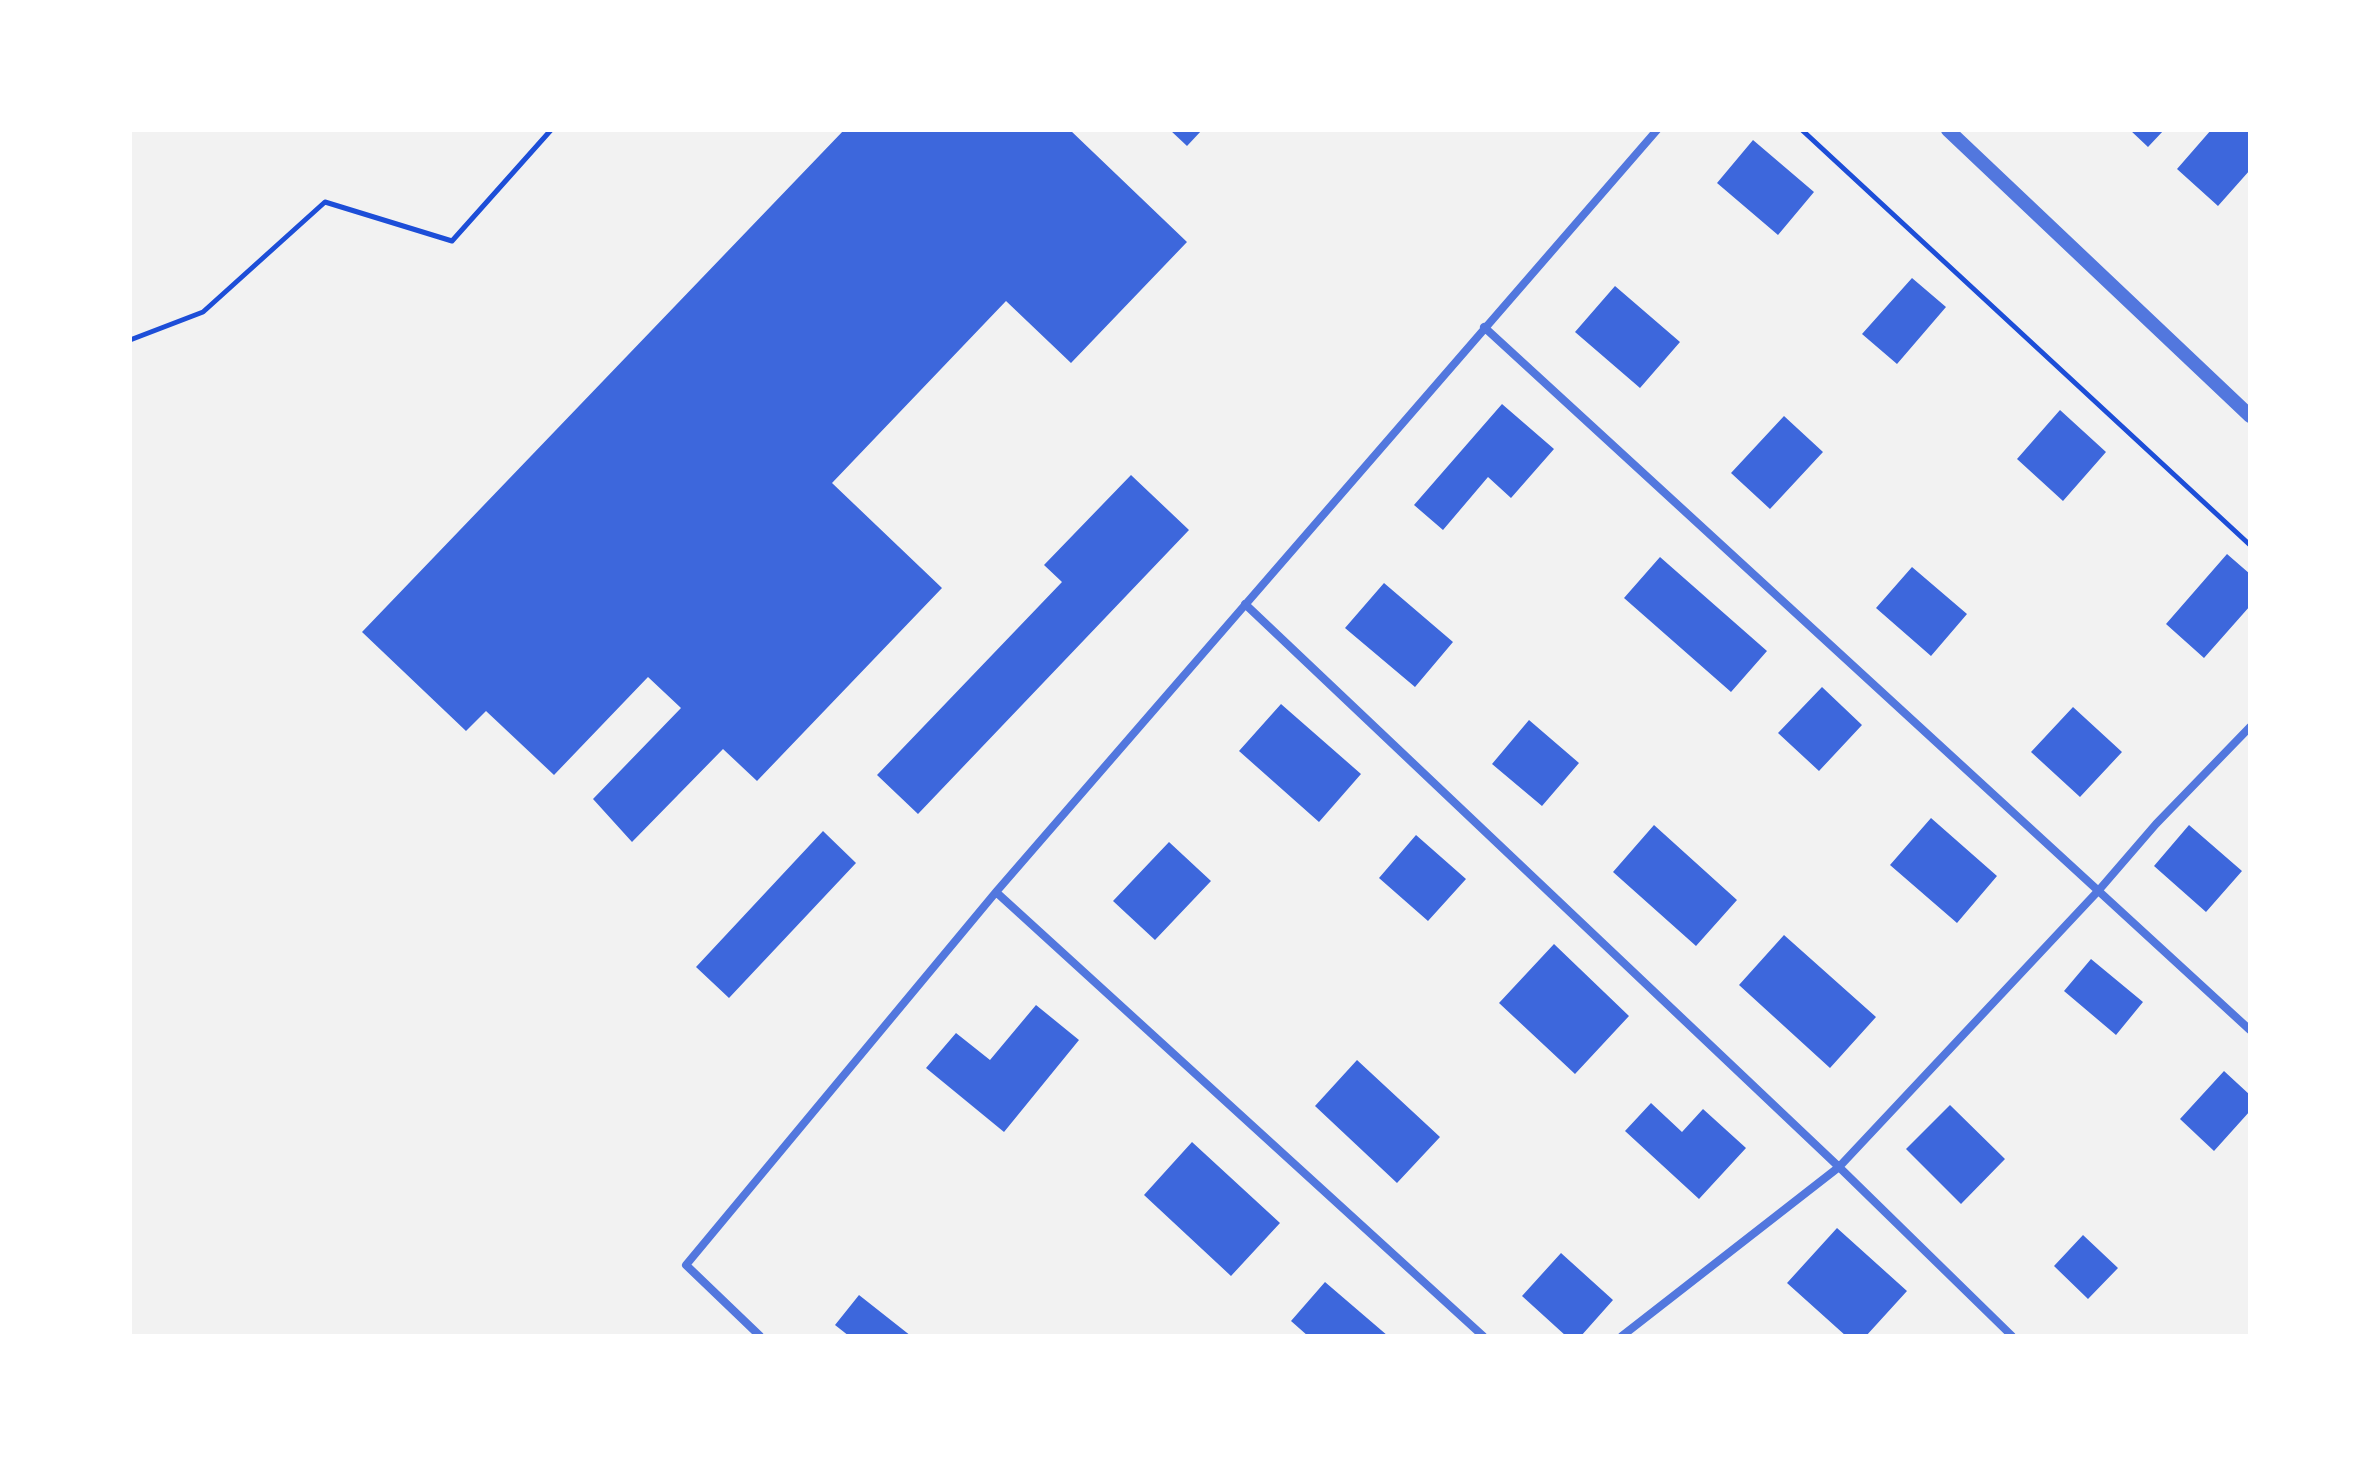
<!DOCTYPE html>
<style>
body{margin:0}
#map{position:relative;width:2380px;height:1466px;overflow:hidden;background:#f2f2f2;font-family:"Noto Sans",sans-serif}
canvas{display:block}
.frame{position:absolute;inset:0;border:132px solid #fff;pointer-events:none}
</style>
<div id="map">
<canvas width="2380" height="1466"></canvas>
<div class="frame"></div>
</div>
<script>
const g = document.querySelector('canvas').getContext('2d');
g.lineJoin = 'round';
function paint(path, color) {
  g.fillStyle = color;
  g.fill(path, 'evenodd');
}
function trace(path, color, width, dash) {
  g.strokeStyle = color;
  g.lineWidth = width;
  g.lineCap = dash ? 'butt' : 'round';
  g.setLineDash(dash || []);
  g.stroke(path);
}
const building = new Path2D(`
 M844,130H1070L1187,242L1071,363L1006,301L832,483L942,588L757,781L723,749L632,842L593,799L681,708L648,677L554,775L486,711L466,731L362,632Z
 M1170,130H1202L1187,146Z
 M2130,130H2164L2148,147Z
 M2211,130L2250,132V170L2218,206L2177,169Z
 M1753,140L1814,192L1778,235L1717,183Z
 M1912,278L1946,307L1897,364L1862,334Z
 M1615,286L1680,342L1640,388L1575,332Z
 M1502,404L1554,449L1511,498L1488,477L1443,530L1414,505Z
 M2060,410L2106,452L2063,501L2017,459Z
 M1784,416L1823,452L1770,509L1731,473Z
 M1131,475L1189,530L918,814L877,775L1062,582L1044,565Z
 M2227,554L2250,574V606L2204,658L2166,624Z
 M1660,557L1767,651L1731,692L1624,598Z
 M1912,567L1967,614L1931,656L1876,608Z
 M1384,583L1453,642L1415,687L1345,628Z
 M1822,687L1862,725L1819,771L1778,733Z
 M1281,704L1361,774L1319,822L1239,751Z
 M2073,707L2122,752L2080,797L2031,752Z
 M1529,720L1579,763L1542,806L1492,764Z
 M1931,818L1997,876L1957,923L1890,865Z
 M1654,825L1737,900L1696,946L1613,872Z
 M2189,825L2242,871L2206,912L2154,866Z
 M823,831L856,863L729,998L696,967Z
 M1416,835L1466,879L1428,921L1379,878Z
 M1169,842L1211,881L1155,940L1113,901Z
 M1784,935L1876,1017L1830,1068L1739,985Z
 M1554,944L1629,1016L1575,1074L1499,1003Z
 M2091,959L2143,1002L2116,1035L2064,991Z
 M1036,1005L1079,1040L1004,1132L926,1068L956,1033L990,1060Z
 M1357,1060L1440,1137L1397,1183L1315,1106Z
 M2224,1071L2250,1095V1111L2214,1151L2180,1119Z
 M1651,1103L1682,1132L1703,1109L1746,1148L1699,1199L1625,1131Z
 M1950,1105L2005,1159L1961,1204L1906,1149Z
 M1192,1142L1280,1223L1231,1276L1144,1195Z
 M1837,1228L1907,1291L1866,1336H1846L1787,1283Z
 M2083,1235L2118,1268L2088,1299L2054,1266Z
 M1561,1253L1613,1300L1581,1336H1566L1522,1296Z
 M1325,1282L1388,1336H1308L1291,1321Z
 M859,1295L911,1336H849L835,1325Z`);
const path = new Path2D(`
 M1802,130L2250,545
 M130,340L203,312L325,202L452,241L551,130`);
const minor = new Path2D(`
 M1484,327L2250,1030
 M1245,604L1839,1167L2012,1336
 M996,892L1483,1336
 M760,1336L686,1265L996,892L1657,130
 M1622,1336L1839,1167L2099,890L2156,824L2250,727`);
const tertiary = new Path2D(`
 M1948,130L2250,416`);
paint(building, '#3d67dc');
trace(path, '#1d4ed8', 5);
trace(minor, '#5277de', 8);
trace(tertiary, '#5277de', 14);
</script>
